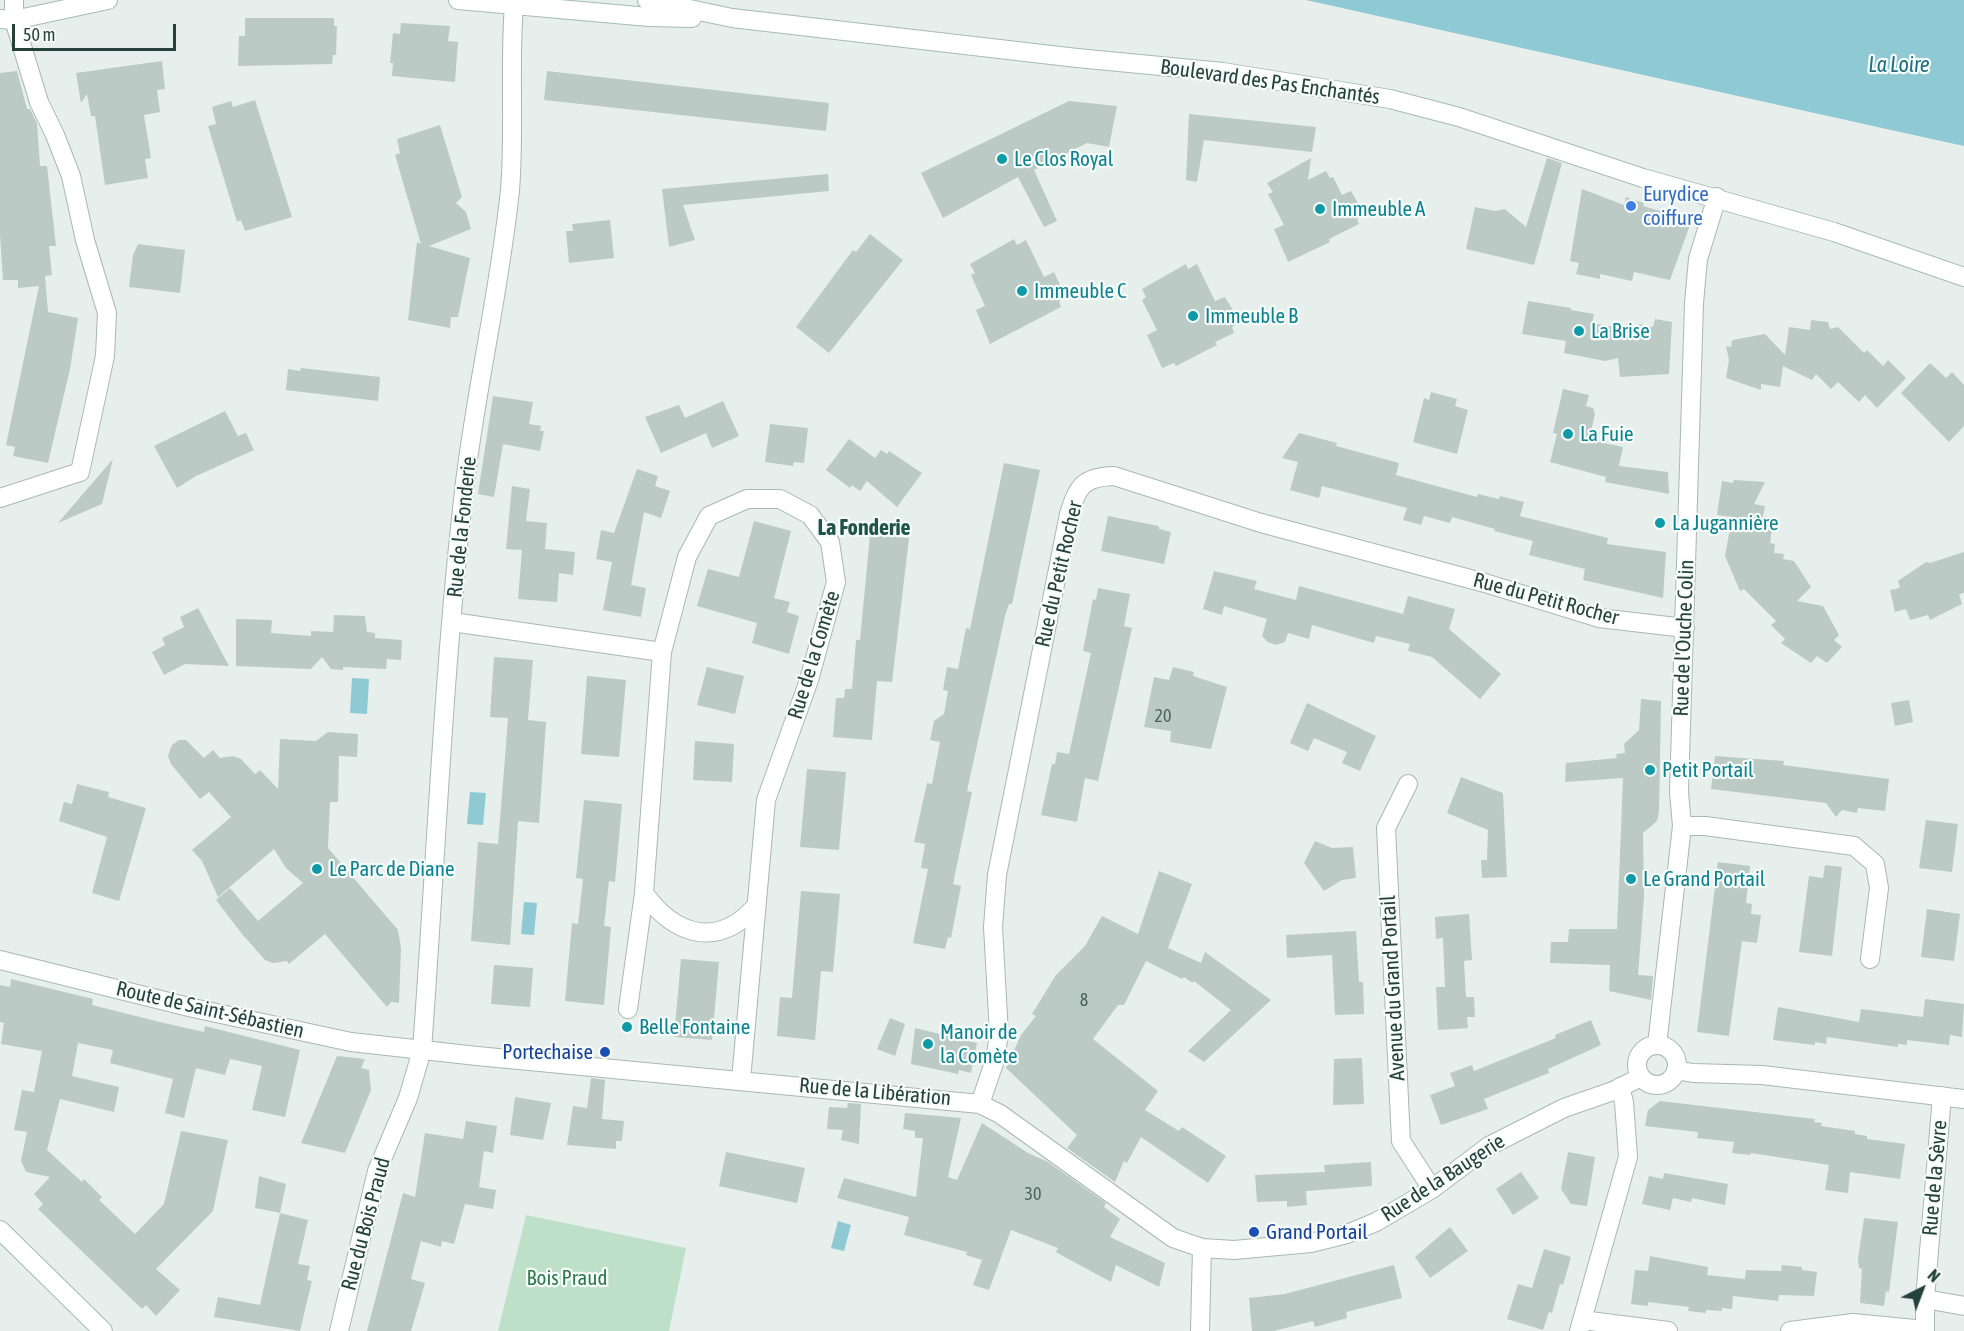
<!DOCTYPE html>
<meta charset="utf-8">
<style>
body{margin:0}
#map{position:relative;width:1964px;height:1331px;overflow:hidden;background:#e6efeb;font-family:"Asap Condensed",sans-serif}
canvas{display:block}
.north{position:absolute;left:1892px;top:1259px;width:60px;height:60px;-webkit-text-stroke:4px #f7fbf9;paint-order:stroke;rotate:42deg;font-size:16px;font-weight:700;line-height:24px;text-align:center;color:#24423a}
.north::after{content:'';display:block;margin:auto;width:21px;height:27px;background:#24423a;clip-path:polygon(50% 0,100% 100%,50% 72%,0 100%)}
.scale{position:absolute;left:12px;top:24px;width:164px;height:27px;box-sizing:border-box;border:3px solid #24423a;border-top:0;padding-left:8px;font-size:18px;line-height:21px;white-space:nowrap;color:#24423a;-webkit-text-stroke:4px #f7fbf9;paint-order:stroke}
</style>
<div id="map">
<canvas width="1964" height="1331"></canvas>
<div class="north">N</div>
<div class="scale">50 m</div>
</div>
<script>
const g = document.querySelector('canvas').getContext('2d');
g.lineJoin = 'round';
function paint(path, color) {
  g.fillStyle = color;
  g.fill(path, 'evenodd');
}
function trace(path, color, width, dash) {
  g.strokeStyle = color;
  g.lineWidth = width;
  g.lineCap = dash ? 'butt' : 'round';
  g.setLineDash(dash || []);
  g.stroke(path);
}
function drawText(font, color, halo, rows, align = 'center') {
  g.font = font + ' "Asap Condensed",sans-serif';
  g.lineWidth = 4.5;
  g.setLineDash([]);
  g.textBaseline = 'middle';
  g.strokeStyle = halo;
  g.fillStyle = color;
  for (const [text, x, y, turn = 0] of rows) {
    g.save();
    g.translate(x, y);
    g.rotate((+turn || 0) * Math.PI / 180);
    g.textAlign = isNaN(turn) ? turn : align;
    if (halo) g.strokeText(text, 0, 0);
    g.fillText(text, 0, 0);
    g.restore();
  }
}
const green = new Path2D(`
 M526,1215L686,1248L669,1331H498Z`);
const water = new Path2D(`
 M1306,0H1964V146L1900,132Z
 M352,678L369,679L367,714L350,713Z
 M470,792L486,793L483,825L467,824Z
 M524,902L537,903L534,935L521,934Z
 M838,1221L851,1225L844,1251L831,1248Z`);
const building = new Path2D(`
 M245,18H334V26H337L336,55H333L332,64L238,66L239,36H245Z
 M401,23L450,26L448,41L458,42L455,82L392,76L393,63H390L393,33L400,34Z
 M162,61L165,89L157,90L160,112L144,115L151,158L145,159L148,178L105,185L95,116H91L87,94L81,103L76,73Z
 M17,71L27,109H30L37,123L40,166H47L56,246H49L52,275L45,276L48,312L78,318L70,369L48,463L13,456L15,447L6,445L39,286L18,288V280H3L0,234V73Z
 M547,71L829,103L826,131L544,100Z
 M255,100L292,217L245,231L241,220L237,222L208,126L216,124L212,107L231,101L233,107Z
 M1069,101L1117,106L1109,147L1087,143L1034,170L1057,221L1044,227L1018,177L943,218L921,173Z
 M1189,114L1316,127L1312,152L1204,140L1197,182L1186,180Z
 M440,125L462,197L456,203L466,212L471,229L429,246L470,258L458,317H451L450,328L408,320L417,242L421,244L395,155L400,153L397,139Z
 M1311,158L1308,180L1326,171L1330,178L1333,177L1342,195L1351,191L1365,216L1357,219L1359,224L1329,239L1330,242L1288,262L1274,229L1284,225L1268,194L1273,192L1267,183Z
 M1547,158L1562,163L1534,265L1466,249L1475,207L1495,211L1505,209L1526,227Z
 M828,174L829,191L683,205L695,240L669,247L662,189Z
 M1582,189L1624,205L1626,197L1644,203L1643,206L1667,213L1690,225L1670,280L1634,272L1632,281L1600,274V279L1576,274L1579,263L1570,261Z
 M610,220L614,258L569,263L566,231H573L572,224Z
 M870,234L903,260L829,353L796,327L853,250L856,252Z
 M1014,239L1017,245L1026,240L1044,277L1054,272L1066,298L1059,301L1061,307L990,344L976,310L985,306L971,275L975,273L970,264Z
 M138,244L185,250L180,293L129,287L133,255Z
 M1186,264L1188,269L1197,264L1215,301L1225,297L1240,322L1232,327L1234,333L1215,342L1217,345L1176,366L1174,363L1162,368L1147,335L1157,330L1142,300L1146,297L1142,289Z
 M1528,301L1571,308V310L1594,314L1592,323L1637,331L1639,324L1653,327L1655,319L1672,322L1669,374L1620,377L1618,358L1605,361L1564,353L1566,341L1522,334Z
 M1811,320L1828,322L1830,329L1838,327L1864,353L1867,350L1883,366L1888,360L1906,378L1877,408L1865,395L1859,402L1838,382L1831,389L1816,374L1812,380L1783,366L1780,387L1761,384V390L1726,378L1729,360L1726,346L1731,347L1732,340L1765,334L1785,355L1789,327L1810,330Z
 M1930,363L1946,378L1952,372L1964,385V426L1949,442L1901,393Z
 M301,368L380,377L378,401L286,390L288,369L300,371Z
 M1563,389L1589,395L1586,406L1593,408L1595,414L1589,440L1623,447L1619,466L1668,472L1669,494L1605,482L1606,477L1550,462L1557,434L1553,433Z
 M1431,392L1457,399L1455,406L1468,410L1457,454L1413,442L1424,398L1429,400Z
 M493,396L533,402L529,424L541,426L540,431H544L540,451L503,444L494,497L478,494Z
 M723,401L739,436L712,448L706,433L661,453L645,417L679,405L685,418Z
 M225,411L238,436L246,433L254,450L196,476L177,488L154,446Z
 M770,424L808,428L804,463L794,462L793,466L765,462Z
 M1299,433L1337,443L1336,446L1399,463L1396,475L1477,497L1478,494L1499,499L1500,496L1524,502L1520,516L1608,538L1607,544L1666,552L1663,598L1583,580L1585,569L1529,555L1533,541L1494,531L1495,529L1452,517L1450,523L1424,516L1421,525L1403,520L1407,508L1322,486L1319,498L1290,490L1298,462L1282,458Z
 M849,439L875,458L881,450L887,454L889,451L922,473L897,507L867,481L860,491L852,485L850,488L826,470Z
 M113,459L102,504L58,523Z
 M1004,463L1040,470L1012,604H1009L1005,616L967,791L972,792L953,884L961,886L951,938L948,937L945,949L913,943L928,869L921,868L925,844L914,842L927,783L932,784L940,742L930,740L934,721L944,714L948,691L943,690L947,667L958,669L966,628L970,629Z
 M637,469L658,476L655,486L670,491L661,518L644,512L631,585L646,588L641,617L603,610L612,562L596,559L601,530L614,533Z
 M1734,480L1765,482L1754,504L1765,506L1761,526L1772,528L1770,543L1775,544L1774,553L1784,554L1783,559L1794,561L1811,587L1797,601L1823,606L1839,635L1834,640L1842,647L1827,663L1817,656L1811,663L1781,643L1785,639L1771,625L1776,621L1744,589L1740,591L1725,556L1732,517L1717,515L1722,481L1733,483Z
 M512,486L530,489L526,521L547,523L545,549L575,552L573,575L559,573L557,602L518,599L522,550L506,549Z
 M1108,516L1159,526V529L1171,532L1164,564L1101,551Z
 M754,521L791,531L774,598L790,602L787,612L799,616L789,654L752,643L757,623L697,606L708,569L739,577Z
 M870,535L909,538L892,682L877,681L872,740L833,737L836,698H844L845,689H852L856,640H860Z
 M1964,552V593L1959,594L1962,604L1930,620L1928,615L1910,620L1906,609L1895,612L1890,590L1900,588L1898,581L1926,562L1930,563Z
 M1214,571L1257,581L1254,589L1296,600L1299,586L1403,614L1408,596L1455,609L1449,629L1501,674L1480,699L1432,657L1408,651L1410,644L1376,636L1374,643L1312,625L1309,639L1288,633L1285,642L1276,645L1268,642L1262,636L1267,619L1224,606L1222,615L1203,609Z
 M1098,588L1130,594L1124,626L1132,628L1098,781L1085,778L1077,822L1041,815L1052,764H1055L1057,752L1069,754L1091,653L1083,651L1093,599L1096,600Z
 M198,608L229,666L185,664L164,675L152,652L165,645L162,638L184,627L180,617Z
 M334,615L365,616L367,632L375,633V638L402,640L401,660L387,659L386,669L343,667V670L331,669L322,657L311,669L236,666V619L272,620L271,633L311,636V631L333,632Z
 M494,657L533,660L528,720L546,722L539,823L518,821L510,945L471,941L478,842L498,844L505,758L508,718L490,717Z
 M707,667L744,676L735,714L697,705Z
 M1173,667L1194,672L1193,676L1227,687L1211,749L1170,742L1171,731L1144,727L1154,677L1169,680Z
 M587,676L626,680L619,757L581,754Z
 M1641,699L1661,701L1659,812L1657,821L1643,833L1644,897L1638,975L1653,976L1651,1000L1609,991L1610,965L1550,963L1551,942H1568L1569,929H1617L1623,778L1565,782L1566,763L1617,758L1616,754L1625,753L1624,744L1639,730Z
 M1909,700L1913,722L1895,726L1891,703Z
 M1307,703L1376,736L1360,771L1342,763L1347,752L1314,738L1308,751L1290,743Z
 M328,732L358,734L357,757L339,756L338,802H330L328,848L398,930L401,948L399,1003L391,1002L387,1007L325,934L289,964L287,961L273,963L265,960L242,934L216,900L230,888L258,921L303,883L286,868L274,849L218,897L202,861L192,850L231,817L209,792L200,799L171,764L168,756L172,745L179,740H186L204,758L213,750L220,758L233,756L241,759L255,774L260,770L278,789L280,739L316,741Z
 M695,741L734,744L732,782L693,780Z
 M1715,756L1784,761L1783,765L1889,779L1885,811L1858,808L1857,813L1842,810L1836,817L1826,803L1711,789Z
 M807,769L846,772L839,850L800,847Z
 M1461,777L1503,793L1507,877L1482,878L1481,860H1487L1488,830L1447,813Z
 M77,784L109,792L108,797L146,808L119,901L92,893L107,837L59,821L64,802L72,804Z
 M584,800L622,804L615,882L609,881L604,926L611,927L604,1005L565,1001L572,923L578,924L583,879L576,878Z
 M1926,820L1958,824L1952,872L1919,868Z
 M1315,841L1332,848L1353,847L1356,878L1342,880L1324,891L1304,863Z
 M1718,862L1750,866L1746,903L1752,904L1751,914L1761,915L1757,943L1742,941L1729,1036L1697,1032Z
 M1825,865L1842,867L1832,956L1799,952L1809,876L1823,878Z
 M1159,871L1192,884L1168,948L1201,963L1205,952L1271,1000L1204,1062L1188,1051L1231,1010L1194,981L1193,983L1184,977L1182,979L1146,961L1124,1005H1118L1093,1039L1158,1091L1145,1110L1179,1131L1182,1127L1226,1156L1208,1183L1141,1137L1127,1163L1124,1161L1115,1182L1067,1148L1077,1135L1006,1068L1021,1035L1036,1016L1032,1014L1056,975L1085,946L1102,916L1138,934Z
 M801,891L840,894L833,972L821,971L815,1040L777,1036L780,997L792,998Z
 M1927,909L1960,914L1954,961L1921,957Z
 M1469,914L1472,960L1464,961L1466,997H1474L1475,1017H1467L1468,1028L1438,1030L1436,987H1445L1443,938L1436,939L1435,917Z
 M1356,931L1359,982H1363L1364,1014L1335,1015L1332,955L1287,958L1286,935Z
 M681,959L719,962L712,1040L674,1037Z
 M494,965L533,968L530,1007L491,1004Z
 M11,979L93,999L92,1005L164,1023L204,1032L205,1026L300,1050L285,1117L252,1110L262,1066L230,1059L225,1075L196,1068L184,1118L165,1113L173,1079L110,1063L113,1050L78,1043L72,1076L119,1087L114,1112L60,1099L47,1150L82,1182L84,1179L102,1197L99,1200L135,1234L164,1204L181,1131L228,1140L213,1211L156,1269L180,1290L156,1316L146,1305L142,1309L38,1209L43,1204L34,1194L50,1177L26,1172L21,1161L27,1132L14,1130L22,1090L34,1092L42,1051L1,1044L4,1023L0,1022V985L10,987Z
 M1925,999L1964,1004L1962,1037L1950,1035L1949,1045L1907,1040V1045L1898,1044V1047L1827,1037L1826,1044L1815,1042V1045L1773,1040L1778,1007L1859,1022L1861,1009L1923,1017Z
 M890,1018L905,1024L895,1056L877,1049Z
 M1591,1020L1601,1045L1548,1069L1549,1073L1484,1099L1488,1109L1441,1125L1430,1095L1455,1086L1450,1073L1472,1065L1474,1071L1556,1038L1555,1035Z
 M915,1028L977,1043L971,1073L959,1070L958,1074L911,1064Z
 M337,1056L365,1059L361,1068L369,1070L371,1090L345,1153L301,1143Z
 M1362,1058L1364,1104L1333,1105L1334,1059Z
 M591,1078L605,1080L602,1119L624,1121L622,1141H616V1149L567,1145L573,1106L587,1108Z
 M515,1097L551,1103L543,1140L510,1135Z
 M1660,1101L1815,1119L1814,1122L1822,1123L1821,1126L1855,1131V1134L1867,1136V1139L1905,1144L1900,1179L1850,1172L1848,1193L1825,1190L1829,1165L1751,1153L1750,1155L1732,1153L1734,1142L1697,1138L1698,1132L1645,1126L1648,1110Z
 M848,1103L861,1104L859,1144L841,1140L843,1130L827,1129L829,1107L847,1108Z
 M905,1113L961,1118L948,1177L957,1180L982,1123L1028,1153L1048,1162L1106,1203L1104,1207L1120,1219L1110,1237L1165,1263L1159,1287L1116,1265L1111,1282L1061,1255L1056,1252L1058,1248L1011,1230L989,1290L973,1285L982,1260L966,1255L967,1252L904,1235L909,1217L837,1198L844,1178L916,1197L923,1138H915V1131L903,1129Z
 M466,1121L497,1126L493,1153L484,1151L479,1187L496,1190L493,1209L465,1204L454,1244L442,1241L441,1247L421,1241L411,1279L425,1283L411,1331H367L403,1193L415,1197L425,1133L463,1139Z
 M726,1152L805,1168L797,1203L719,1186Z
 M1568,1152L1595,1157L1587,1206L1571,1204L1561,1189Z
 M1371,1162L1372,1186L1306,1191L1307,1205L1287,1207V1201L1257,1202L1255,1175L1325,1172L1324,1165Z
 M1521,1172L1539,1198L1513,1215L1496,1189Z
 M1664,1173L1728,1184L1725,1205L1692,1198L1691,1202L1673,1198L1670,1210L1642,1204L1649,1176L1663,1179Z
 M259,1176L286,1184L280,1213L255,1208Z
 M280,1213L308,1220L298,1264L310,1266L307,1280L312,1281L300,1331L214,1317L218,1297L260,1305Z
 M1864,1218L1898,1222L1889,1292L1886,1291L1884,1306L1860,1303L1862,1269L1859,1268L1858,1259Z
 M1450,1227L1468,1251L1430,1278L1415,1257Z
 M1544,1249L1571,1257L1563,1285L1560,1284L1552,1313L1549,1312L1543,1330L1507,1319L1518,1284L1532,1288Z
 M1650,1256L1708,1267L1707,1275L1745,1279L1746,1270L1781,1271L1782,1265L1802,1267V1270L1817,1272L1814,1296L1779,1295L1778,1301L1733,1296L1732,1309L1722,1308V1311L1706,1310V1313L1688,1311L1689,1307L1648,1302V1306L1631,1304L1635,1270L1648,1271Z
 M1394,1265L1402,1298L1346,1312L1347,1318L1315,1327L1313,1321L1274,1331H1252L1249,1298L1285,1294Z`);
const street = new Path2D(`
 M0,498L80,472L105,356L107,313L85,240L71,176L55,135L39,102L14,20
 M452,622L662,652
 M1408,784L1386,828L1401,1141L1432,1189
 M1682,826H1705L1854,846L1875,864L1879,888L1870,959
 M0,960L193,1008L351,1042L477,1056L980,1104L1000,1114L1173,1238L1202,1248L1234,1250L1311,1243L1347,1234L1376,1222L1432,1189L1489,1146L1564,1108L1613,1091L1641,1077
 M628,1009L644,893
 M1657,1045L1682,826L1679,792L1694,303L1698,259L1717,197
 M1637 1065a20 20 0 1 1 40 0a20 20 0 1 1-40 0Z
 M1676,1070L1693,1073L1762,1075L1964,1099
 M741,1080L766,800L809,680L836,582L830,542L810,515L780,499H747L709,516L687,557L662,652L644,893C675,936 718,949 756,906
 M980,1104L995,1060L999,1034L993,927L997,875L1069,514C1078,486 1083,477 1114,476L1261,523L1485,583L1599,618L1685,628
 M1925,1299L1964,1306
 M1582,1320L1668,1331
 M339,1331L377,1171L408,1098L422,1050C436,861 443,671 465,482C477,384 500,288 510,190C515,129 509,66 514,5
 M1200,1331L1202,1248
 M1579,1331L1628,1157L1624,1102L1620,1087
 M1790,1331L1853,1323L1925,1330
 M1925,1331V1299L1942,1096`);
const secondary = new Path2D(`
 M14,0V20
 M458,0L649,17L692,18
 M647,0L732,18L1077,58L1223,72L1390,99L1459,117L1643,178L1834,232L1964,277
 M0,19L14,20L108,0
 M0,1230L103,1331`);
const markers = [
 [1002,159,6,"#0f9aa8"],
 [1631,206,6,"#3f7fe0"],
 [1320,209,6,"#0f9aa8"],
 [1022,291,6,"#0f9aa8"],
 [1193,316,6,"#0f9aa8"],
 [1579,331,6,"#0f9aa8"],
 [1568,434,6,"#0f9aa8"],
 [1660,523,6,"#0f9aa8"],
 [1650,770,6,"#0f9aa8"],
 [317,869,6,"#0f9aa8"],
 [1631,879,6,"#0f9aa8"],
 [627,1027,6,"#0f9aa8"],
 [928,1044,6,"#0f9aa8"],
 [605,1052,6,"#1a4fb4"],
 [1254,1232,6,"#1a4fb4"]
];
const numberNames = [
 ["20",1163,716],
 ["8",1084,1000],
 ["30",1033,1194]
];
const streetNames = [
 ["Boulevard des Pas Enchantés",1270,82,8],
 ["Rue de la Fonderie",462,527,-84],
 ["Rue du Petit Rocher",1059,574,-77],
 ["Rue du Petit Rocher",1546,599,15],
 ["Rue de l'Ouche Colin",1684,638,-88],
 ["Rue de la Comète",814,655,-73],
 ["Avenue du Grand Portail",1393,988,-93],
 ["Route de Saint-Sébastien",210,1010,13],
 ["Rue de la Libération",875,1092,5],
 ["Rue de la Baugerie",1443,1178,-33],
 ["Rue de la Sèvre",1935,1178,-85],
 ["Rue du Bois Praud",366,1224,-75]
];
const cultureNames = [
 ["Le Clos Royal",1014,159],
 ["Immeuble A",1332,209],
 ["Immeuble C",1034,291],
 ["Immeuble B",1205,316],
 ["La Brise",1591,331],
 ["La Fuie",1580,434],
 ["La Jugannière",1672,523],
 ["Petit Portail",1662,770],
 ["Le Parc de Diane",329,869],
 ["Le Grand Portail",1643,879],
 ["Belle Fontaine",639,1027],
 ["Manoir de",940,1032],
 ["la Comète",940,1056]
];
const shopNames = [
 ["Eurydice",1643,194],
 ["coiffure",1643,218]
];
const transitNames = [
 ["Portechaise",593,1052],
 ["Grand Portail",1266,1232,"left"]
];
const parkNames = [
 ["Bois Praud",567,1278]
];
const waterNames = [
 ["La Loire",1899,65]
];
const neighbourhoodNames = [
 ["La Fonderie",864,528]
];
paint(green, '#bfe0c8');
paint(water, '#8ec9d4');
paint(building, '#bbcac4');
trace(street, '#a8b8b2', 20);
trace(secondary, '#a4bbb3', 20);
trace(street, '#fff', 18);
trace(secondary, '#fff', 18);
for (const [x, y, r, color] of markers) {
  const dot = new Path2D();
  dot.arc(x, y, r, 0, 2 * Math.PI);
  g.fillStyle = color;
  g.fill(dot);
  trace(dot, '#f7fbf9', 2);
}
drawText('18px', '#4a645c', null, numberNames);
drawText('21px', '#24423a', '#f7fbf9', streetNames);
drawText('21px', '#0d838f', '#f7fbf9', cultureNames, 'left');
drawText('21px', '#366cbe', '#f7fbf9', shopNames, 'left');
drawText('21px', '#164399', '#f7fbf9', transitNames, 'right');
drawText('21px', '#2d7a4b', '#f7fbf9', parkNames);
drawText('italic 22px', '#1c6f80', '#f7fbf9', waterNames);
drawText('bold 22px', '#1f5548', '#f7fbf9', neighbourhoodNames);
</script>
